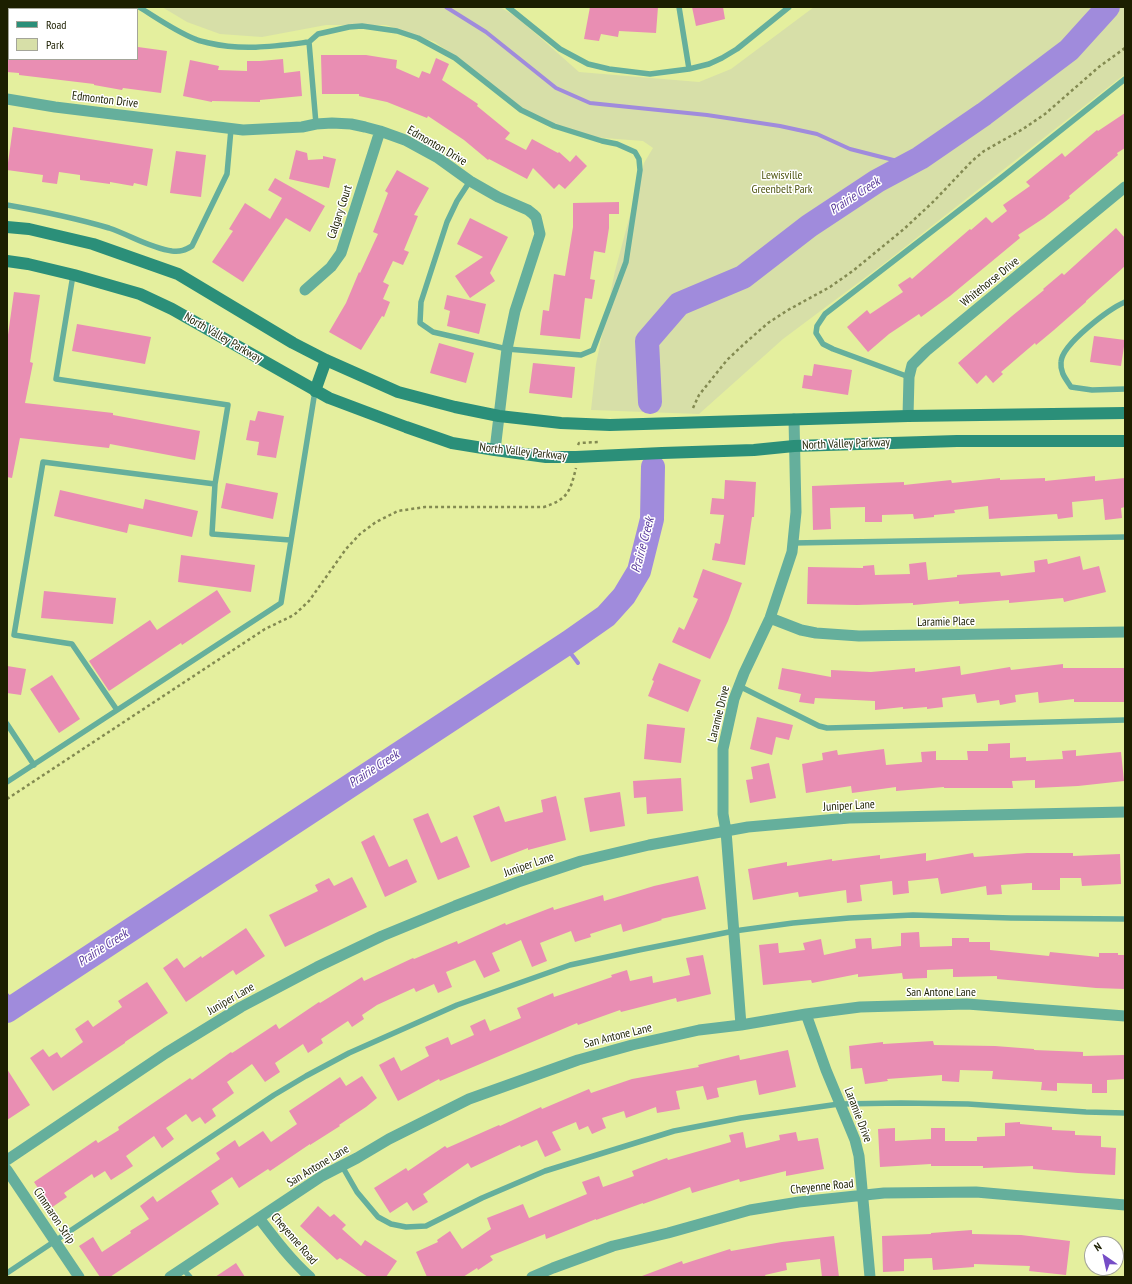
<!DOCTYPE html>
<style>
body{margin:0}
#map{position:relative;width:1132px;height:1284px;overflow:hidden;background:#e4ef9e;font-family:"PT Sans Narrow",sans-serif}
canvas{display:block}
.frame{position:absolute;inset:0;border:8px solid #1c1f00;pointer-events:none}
.legend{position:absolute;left:8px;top:8px;width:130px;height:52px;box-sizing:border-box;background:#fff;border:1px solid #a4a599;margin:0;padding:5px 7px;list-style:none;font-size:12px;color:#1c1f00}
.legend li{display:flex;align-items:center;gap:8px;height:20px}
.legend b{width:20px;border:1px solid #a4a599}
.north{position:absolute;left:1084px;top:1236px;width:40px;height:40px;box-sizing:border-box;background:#fff;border:1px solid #a4a599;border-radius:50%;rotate:326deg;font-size:11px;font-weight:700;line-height:16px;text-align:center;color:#1c1f00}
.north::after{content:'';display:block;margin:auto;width:14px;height:18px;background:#764dc6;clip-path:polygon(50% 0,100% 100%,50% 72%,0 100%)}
</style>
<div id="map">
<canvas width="1132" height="1284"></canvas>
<div class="frame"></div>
<ul class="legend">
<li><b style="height:5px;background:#2b8f79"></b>Road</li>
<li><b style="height:11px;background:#d7dfa8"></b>Park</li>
</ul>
<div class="north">N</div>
</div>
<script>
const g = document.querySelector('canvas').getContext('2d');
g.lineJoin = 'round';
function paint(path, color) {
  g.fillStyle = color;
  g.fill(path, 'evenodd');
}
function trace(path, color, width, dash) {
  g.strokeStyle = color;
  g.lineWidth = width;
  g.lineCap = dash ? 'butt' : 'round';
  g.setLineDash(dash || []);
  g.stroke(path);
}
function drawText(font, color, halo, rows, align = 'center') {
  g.font = font + ' "PT Sans Narrow",sans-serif';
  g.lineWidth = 3;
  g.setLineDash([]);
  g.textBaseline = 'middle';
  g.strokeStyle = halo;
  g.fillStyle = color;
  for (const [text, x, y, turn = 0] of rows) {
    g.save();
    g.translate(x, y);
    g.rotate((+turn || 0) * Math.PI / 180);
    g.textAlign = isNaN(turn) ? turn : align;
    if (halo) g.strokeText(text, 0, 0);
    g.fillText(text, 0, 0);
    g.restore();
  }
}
const green = new Path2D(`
 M162,7H500L518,18L579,72L699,82L731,69L814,7H1125V74L886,262L783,339L699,414L591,410L596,364L615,271L644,163L653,148L643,141L578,136L533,116L435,42L386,25H326L262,37L220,34L187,22Z`);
const stream = new Path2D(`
 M446,7L486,32L556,88L590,103L707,115L780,126L817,134L850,149L909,164
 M565,645L569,651L578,663
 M7,995L15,1006`);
const river = new Path2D(`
 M650,402L647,341L679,304L743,277L809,226L877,181L920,158L984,114L1069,50L1108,7
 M7,1011L569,642L606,616L624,596L639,571L652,519L653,467`);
const building = new Path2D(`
 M590,7H658L656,33L619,31L618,37L601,34L599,41L584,39Z
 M692,7H723L725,19L696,26Z
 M138,47L167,51L161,93L123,88L122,90L94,85V84L19,75V73L7,72V59H137Z
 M321,55H366L397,60L396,68L419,78L422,71L430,74L436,58L449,64L442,80L478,104L477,106L510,133L505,139L526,150L532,139L558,153L559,152L570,162L576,155L587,166L565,189L559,184L554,189L533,168L527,179L489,159L488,160L464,140L428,116L427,118L387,102L359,96V94H322Z
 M283,59L284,73L300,71L302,96L260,100V102L212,101V102L183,96L190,60L219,66L218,70L247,71V61H260Z
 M1125,113V148L1117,153L1118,155L1069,196L1070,198L1044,218L1018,235L1020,238L950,296L921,317L919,314L889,334L868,352L847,327L867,310L870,314L903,292L898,285L910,277L912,279L970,229L971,230L986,217L992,223L1007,211L1003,205L1030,186L1026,182L1062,153L1065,157L1097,130L1098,131Z
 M13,127L153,149L147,186L134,183L133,186L110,182V184L80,180V175L59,172L57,184L42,182L43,175L7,170Z
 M296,150L307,153L308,160L323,159V156L336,159L329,188L289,179Z
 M176,151L206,155L201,197L170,193Z
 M397,170L429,188L414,215L418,216L404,250L409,252L403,265L393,261L383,282L389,285L383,299L390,302L384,317L382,316L361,350L329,332L346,303L359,272L360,273L378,234L373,232L388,193L385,191Z
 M275,178L325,206L310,232L286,218L243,282L212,262L233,231L229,229L245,203L270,219L282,198L268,190Z
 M619,202V214H609V228L605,253L594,251L590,279L595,280L592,299L585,298L580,339L540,335L543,310L549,311L554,274L565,276L573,227V203Z
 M470,218L508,237L490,273L495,281L470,298L455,276L483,257L457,244Z
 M1116,228L1125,238V266L1086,301V302L1054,330L1036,345L1035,343L1001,372L1003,374L993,383L986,375L977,384L958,363L1012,316L1044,290L1043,289L1062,273L1064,275Z
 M14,292L40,295L30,362L33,363L25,403L113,413V415L200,431L195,460L110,444L109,448L20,438L12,478L7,477V342Z
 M447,295L486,304L479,334L447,326L450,311L444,309Z
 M77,324L151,337L145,364L72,351Z
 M1094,336L1125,340L1121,366L1090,362Z
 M439,343L474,353L466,383L430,373Z
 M533,363L575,367L572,398L529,393Z
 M814,364L852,370L848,395L802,388L804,375L812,376Z
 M258,411L284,416L276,458L257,455L259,442L246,440L250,420L255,421Z
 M1095,476V481L1125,478V507L1121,508L1122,518L1105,520L1103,499L1072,502L1073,517L1058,519L1057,514L989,519L988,506L954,510L955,513L934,515V517L914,519L913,514L882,515V522H865V507L830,508L831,529L813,530L812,486L904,482V485L951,480L952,483L1000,478V480L1045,478V481Z
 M725,480L756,482L754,517H752L745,565L712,560L715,543L720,544L724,515L710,514L712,498L724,499Z
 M226,483L278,493L273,519L221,508Z
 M60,490L143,509L145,499L198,511L192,537L129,524L127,533L54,516Z
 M181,555L255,565L251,592L178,582Z
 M1080,556L1083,570L1099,566L1106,592L1064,602L1063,598L1009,603V600L959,604V601L913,605V603L857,605L807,604L808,567L863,568V566L874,565L875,575L910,574L909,564L926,562L928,580L957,577V575L1000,572L1001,576L1035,572L1034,561L1047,559L1048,564Z
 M703,569L742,583L728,621L710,659L672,642L679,627L684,630L698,599L693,597Z
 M217,590L231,612L182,645L181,643L109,691L89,661L150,620L157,630Z
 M44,591L116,598L113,624L41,618Z
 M659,663L701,680L688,712L648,696L654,681L652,680Z
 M1063,664V668H1125V702H1074V699L1039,703L1038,692L1015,695L1016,702L1000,705L999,700L977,703L975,694L942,698L943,707L927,709V707L903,709V707L875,710V701L815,698L814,704L799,702L801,694L778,689L782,668L831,677V670L871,672L915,668V672L960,666L961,675L1010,667L1011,670Z
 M7,666L26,669L21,695L7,693Z
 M52,675L80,719L59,733L30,689Z
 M757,717L793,725L789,740L776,737L772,755L750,749Z
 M647,724L685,728L681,763L644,759Z
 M1010,743V758L1026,757V761L1063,759L1062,751L1076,750V756L1121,752L1124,781L1078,786L1035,788V780L1012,781L1013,788H944V787L896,791V787L852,793L851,786L806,793L802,764L823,760L822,753L837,750L838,755L884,749L886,765L922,762L921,752L936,751V760H968L967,751H988V744Z
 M769,763L776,798L750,803L746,780L753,779L751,767Z
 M681,778L683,811L647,814L646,797L634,798L633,781Z
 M620,792L625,826L590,832L584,798Z
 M556,796L566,840L528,850V848L491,862L473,816L499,806L505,822L543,812L541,800Z
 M428,813L441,843L457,836L470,867L438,880L413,819Z
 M374,835L389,867L407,859L417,882L385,897L361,842Z
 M926,853V861L973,853L974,857L1027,853H1073V856L1120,854L1121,884L1082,886L1081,878H1060V890H1032V883L1001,885L1002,894L987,895L986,886L941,894L938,878L908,881L909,893L893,895L892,881L860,885L862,901L847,903L846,890L799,897L798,892L753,900L748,869L787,862V866L832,859V861L880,855V859Z
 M698,876L706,909L661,919L662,920L623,932L621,924L590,934L591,937L575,942L571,931L540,943L547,961L532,967L521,940L492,953L500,971L484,978L475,960L446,972L452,987L438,993L434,984L416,992L414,988L377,1005L362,1015L364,1019L352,1027L348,1021L321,1039L323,1043L308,1053L303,1044L275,1063L280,1072L265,1082L252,1064L227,1082L234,1093L212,1109L216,1116L205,1124L200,1117L192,1122L186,1114L166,1128L174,1139L162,1148L154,1136L126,1156L133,1166L111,1180L105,1171L94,1178L92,1174L64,1193L67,1197L51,1208L34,1182L96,1140L98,1143L119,1130L118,1127L190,1078L192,1080L231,1052L232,1053L276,1024L279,1029L319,1002L320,1003L362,977L364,981L413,958L414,959L457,941L458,944L505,923L506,925L553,907L554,910L603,895L604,901L654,886Z
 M352,877L367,907L285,947L269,915L318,891L315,885L329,878L334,886Z
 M246,928L265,956L236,975L233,970L186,1002L163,968L177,958L184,968L201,956L202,958Z
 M919,932L920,947L952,946V938H969V942H990V950L1049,956L1050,952L1099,957V953H1118V955H1125V989L1096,988L997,979V976L953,977V969L927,970V978L903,979L902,973L858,977V974L812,983L811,980L763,985L759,945L778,943L779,953L805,950L803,943L821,939L824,955L856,948L855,939L871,938L872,949L901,946V933Z
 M703,955L711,994L677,1002L676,998L621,1012L620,1010L578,1025L577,1023L440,1081L439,1079L398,1101L379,1065L394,1057L401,1071L429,1056L425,1047L448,1037L451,1045L474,1035L470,1026L485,1019L490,1031L521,1018L517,1008L553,993L554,997L612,977L611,975L627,970L630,981L652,976L653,983L690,975L686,958Z
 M147,982L168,1013L125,1042V1043L53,1091L30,1058L43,1049L49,1057L57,1052L61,1058L83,1042L75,1029L88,1020L93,1027L122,1007L118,1001Z
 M933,1041L934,1045L995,1046L1034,1049V1050L1083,1052V1056L1125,1055V1079L1107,1080V1093H1092V1084L1057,1083V1091L1041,1090L1042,1082L992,1079L993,1071L960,1070L959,1082L942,1081V1075L887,1079L888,1081L865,1084L862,1068L851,1069L849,1046L883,1042V1044Z
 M788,1050L796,1087L759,1095L756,1080L717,1088L719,1097L707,1100L703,1086L676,1091L680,1109L657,1113L656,1107L626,1118L624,1111L602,1118L606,1128L592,1134L588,1126L579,1130L576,1122L552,1132L561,1150L545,1157L537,1140L521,1147L520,1145L471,1168L468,1163L423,1194L428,1202L413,1211L407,1202L390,1213L374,1188L406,1168L408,1171L445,1146L447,1148L499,1125L500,1126L541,1107L542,1109L589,1089L591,1093L632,1079L699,1067L698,1065L739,1055L740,1060Z
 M7,1069L30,1105L7,1120Z
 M362,1076L377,1098L366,1107L339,1125L340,1126L310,1145V1144L270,1171L268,1169L239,1188L232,1177L211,1191L219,1204L110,1277H100L79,1246L93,1237L102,1252L131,1233L130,1231L149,1219L140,1206L153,1196L157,1202L220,1159L216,1153L235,1140L239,1147L263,1131L271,1142L297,1124L289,1111L340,1077L346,1086Z
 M1020,1122V1124L1052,1127V1130L1075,1131V1135L1101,1136V1147L1116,1148L1115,1175L1078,1173L1033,1169V1166L983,1168V1166H931V1164L880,1167L878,1129L895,1128V1141L931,1139V1128H945V1141H977V1137L1005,1136V1123Z
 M743,1132L746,1148L780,1140L779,1135L796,1132L798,1141L818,1138L824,1169L786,1176V1171L740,1182L739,1179L692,1193L690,1187L643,1204V1203L596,1220V1219L546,1239L545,1234L490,1256L493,1260L478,1270L477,1268L463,1277H427L416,1252L438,1242L437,1240L450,1231L462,1249L491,1229L487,1218L523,1204L529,1218L587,1194L582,1182L599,1176L603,1187L634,1176L632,1171L667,1158L668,1160L731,1142L729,1135Z
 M318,1206L330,1217L334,1214L346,1225L342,1229L361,1246L365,1240L397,1261L386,1277H368L340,1258L337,1260L300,1226Z
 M972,1230V1234L1021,1235L1070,1241L1066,1275L1029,1271L1030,1266L974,1264V1267L933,1270L932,1258L904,1259V1271L883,1272L882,1236L931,1234V1233Z
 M834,1236L839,1277H822L820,1259L786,1263L787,1270L765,1275L766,1277H643L642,1276L682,1261L683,1264L730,1249L731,1251L782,1242Z
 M236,1263L245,1277H215Z`);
const path = new Path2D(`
 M693,408L699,395L727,360L744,344L768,323L788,310L830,287L854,270L904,229L934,201L972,161L984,151L1023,129L1045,114L1100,66L1125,48
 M578,445L579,443L599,442
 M7,799L265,629L294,615L309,601L346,549L360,534L376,522L398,511L425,507H544C568,499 570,492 576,468`);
const lane = new Path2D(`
 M139,7C157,18 175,31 195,39C199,41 205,42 209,43C243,51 276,46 309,42
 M508,7L560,49L588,64L609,69L650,74L689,69L709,64L722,58L737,49L789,7
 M679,7L689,69
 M316,124L309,42L318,34L349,27L362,26L397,31L418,38L455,58L521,110L554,126L602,141L617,144L635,152L639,159L640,170L626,262L593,350L581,355L507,349L446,335L433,332L420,323L421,302L447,222L457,201L470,181
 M7,205C41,211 75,218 109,228C130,235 150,248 172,251C181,252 185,250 192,246L227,174L231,129
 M73,275L56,379L228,405L215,484L212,534L290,540
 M1125,302C1109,309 1062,344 1061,362C1060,373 1066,379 1071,387L1092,390L1125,389
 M909,377L833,349L823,344L816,333L817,326L825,314L1001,178L1125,79
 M793,543L1125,537
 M739,686L819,726L827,728L1125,720
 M117,710L72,644L14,635L43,462L215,484
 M7,724L34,765
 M7,782L281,603L315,391
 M342,1166L357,1192L378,1217L391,1224L406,1227L426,1226L482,1198L545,1171L674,1131L741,1118L839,1104L901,1103L968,1104L1086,1112L1125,1113
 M183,1269L190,1277
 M7,1273L274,1095L306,1076L349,1053L457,1005L570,965L639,950L734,931L793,923L849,918L913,915L1011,918L1125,919`);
const street = new Path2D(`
 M7,99L55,107L243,130L302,127L316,124L332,123L351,124L365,127L380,131L405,140L438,158L470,181L498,197L528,210L533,214L536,217L540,234L515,311L507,349L495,450
 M305,290L331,267L341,253L380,131
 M908,416L909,377L912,365L926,351L1125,187
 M770,618L801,630L816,633L859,636L1125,632
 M806,1014L826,1070L855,1140L859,1156L870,1277
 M741,1025L726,831L723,814V749L734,699L744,673L770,618L792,552L796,512L794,419
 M7,1160L166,1053L241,1007L317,967L382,936L455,906L518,882L581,861L649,845L748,827L849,818L1125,812
 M7,1170L79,1277
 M259,1218C275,1239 290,1259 310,1277
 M170,1277L322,1176L357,1158L389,1139L469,1099L578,1060L632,1045L699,1030L741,1025L806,1014L860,1007L967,1004L1125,1016
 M532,1277L553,1268L613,1246L668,1233L750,1210L799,1202L884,1193L976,1192L1125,1205`);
const secondary = new Path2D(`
 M7,227L29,229L93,244L178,274L293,343L326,360L398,392L455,407L499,416L561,423L610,425L908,416L1125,413
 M7,261L28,264L74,275L140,294L172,309L329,398L406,427L452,443L495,450L546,457H576L662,453L754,450L794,446L957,441H1125
 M315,391L326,360`);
const streetNames = [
 ["Edmonton Drive",105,100,7],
 ["Edmonton Drive",437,146,30],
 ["Calgary Court",340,212,-72],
 ["Whitehorse Drive",990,282,-39],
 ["North Valley Parkway",223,338,30],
 ["North Valley Parkway",846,444,-2],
 ["North Valley Parkway",523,452,6],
 ["Laramie Place",946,622,-1],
 ["Laramie Drive",719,714,-76],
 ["Juniper Lane",849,806,-3],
 ["Juniper Lane",529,865,-19],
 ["San Antone Lane",941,993],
 ["Juniper Lane",231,999,-30],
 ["San Antone Lane",618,1036,-14],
 ["Laramie Drive",858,1115,69],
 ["San Antone Lane",318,1166,-31],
 ["Cheyenne Road",822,1187,-6],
 ["Cimmaron Strip",54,1216,56],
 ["Cheyenne Road",294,1239,49]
];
const parkNames = [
 ["Lewisville",782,176],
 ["Greenbelt Park",782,190]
];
const waterNames = [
 ["Prairie Creek",855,196,-33],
 ["Prairie Creek",643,545,-75],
 ["Prairie Creek",374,769,-33],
 ["Prairie Creek",103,948,-33]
];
paint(green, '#d7dfa8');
trace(stream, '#a08bdc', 4);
trace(river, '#a08bdc', 24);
paint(building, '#e98eb3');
trace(path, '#838a51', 2.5, [3, 3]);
trace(lane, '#65af9c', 5.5);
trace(street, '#65af9c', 11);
trace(secondary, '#2b8f79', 12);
drawText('12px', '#1c1f00', '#fff', streetNames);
drawText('12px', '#505612', '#fff', parkNames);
drawText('italic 13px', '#5b3c9b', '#fff', waterNames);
</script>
